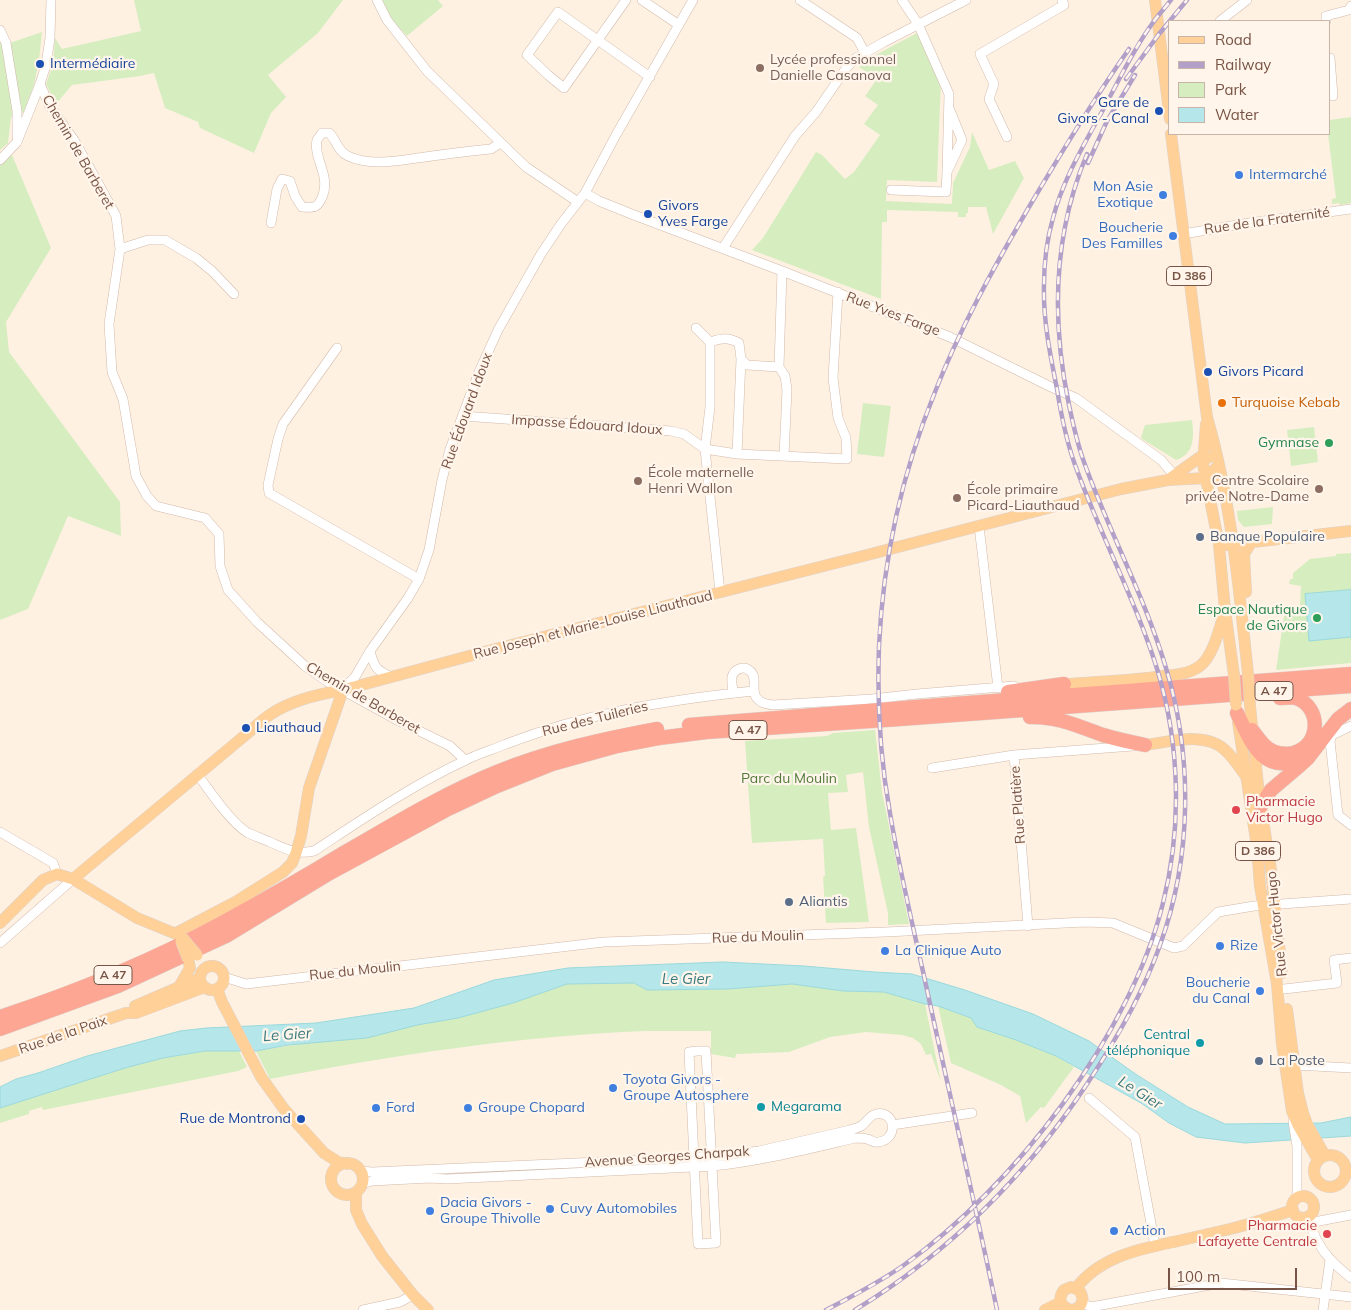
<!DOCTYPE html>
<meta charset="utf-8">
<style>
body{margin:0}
#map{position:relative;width:1351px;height:1310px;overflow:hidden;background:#fef1e2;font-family:Mulish,sans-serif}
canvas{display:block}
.legend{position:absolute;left:1168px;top:20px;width:162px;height:115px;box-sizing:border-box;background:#fff5ea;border:1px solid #c9b5a8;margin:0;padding:6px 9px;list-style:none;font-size:15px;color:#785446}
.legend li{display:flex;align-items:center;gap:10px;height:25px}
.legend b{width:25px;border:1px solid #c9b5a8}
.scale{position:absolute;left:1168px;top:1268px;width:129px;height:22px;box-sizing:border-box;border:2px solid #785446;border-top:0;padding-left:6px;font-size:15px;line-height:18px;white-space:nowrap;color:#785446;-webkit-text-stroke:4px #fff5ea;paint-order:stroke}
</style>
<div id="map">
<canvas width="1351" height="1310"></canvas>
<ul class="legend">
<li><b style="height:6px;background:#ffd098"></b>Road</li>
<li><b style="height:6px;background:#b2a0c9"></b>Railway</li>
<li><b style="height:14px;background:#d6edc0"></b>Park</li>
<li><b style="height:14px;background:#b5e6e9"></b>Water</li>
</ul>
<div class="scale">100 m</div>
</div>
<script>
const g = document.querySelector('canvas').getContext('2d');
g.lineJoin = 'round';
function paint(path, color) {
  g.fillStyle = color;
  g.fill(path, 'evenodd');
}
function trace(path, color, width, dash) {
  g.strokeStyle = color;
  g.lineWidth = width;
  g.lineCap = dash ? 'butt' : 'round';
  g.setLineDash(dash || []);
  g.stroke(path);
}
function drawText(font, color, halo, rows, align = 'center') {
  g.font = font + ' Mulish,sans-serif';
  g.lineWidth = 4.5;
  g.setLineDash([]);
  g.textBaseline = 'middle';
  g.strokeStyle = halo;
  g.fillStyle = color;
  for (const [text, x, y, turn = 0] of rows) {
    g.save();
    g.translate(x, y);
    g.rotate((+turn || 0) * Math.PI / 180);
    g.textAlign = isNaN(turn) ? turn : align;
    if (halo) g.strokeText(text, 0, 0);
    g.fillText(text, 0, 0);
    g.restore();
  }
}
const green = new Path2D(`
 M134,0H343L318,33L268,75L286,97L271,113L254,153L200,128L198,122L165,108L154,73L140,76L72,85L56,104L46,84L53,64L55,38L62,49L141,31Z
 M382,0H438L443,6L407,36L390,18Z
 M0,26L4,45L42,32L39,60L34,85L24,112L11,117L8,143L0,150Z
 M917,33L941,80L937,182L887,180L886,201L952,204L953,183L970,147L972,132L989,170L1015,161L1024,178L993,234L986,207H968V213H966V217H958V212L887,210V222H882L881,299L752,250L763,238L816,152L822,155L845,179L854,172L880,135L864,124L878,105L865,96L877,79L859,67L866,60Z
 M1351,117V203L1340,205L1339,203L1332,204V199L1336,198L1328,134H1330V120Z
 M12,155L51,248L6,322L9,352L120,502L121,536L68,516L28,609L0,620V165Z
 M863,403L891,406L884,457L857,454Z
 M1192,420C1194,436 1195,454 1176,460L1142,439L1141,437L1145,425Z
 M1314,427L1318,462L1291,466L1287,430Z
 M1273,507L1272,524L1244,527L1238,520L1237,511Z
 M1351,553V663L1276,670L1285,610L1300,606L1301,586L1289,584L1290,579H1293V573L1310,559L1336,556V554Z
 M875,730L882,792L909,924L888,925V913L869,827L863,772L846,775L848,792L828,793L831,830L856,828L869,922L826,923L823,877L825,876L823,839L752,843L745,741L827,736L833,733Z
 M634,983L647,990L728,989L792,984L843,991L884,992L925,1004L941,1082L931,1054L926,1055L921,1044L913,1038L902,1035L866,1032L830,1037L789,1052L736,1054L735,1058L711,1054V1031C689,1031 668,1031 646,1031C520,1036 394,1055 270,1079L256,1051L458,1018L513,1003L567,984Z
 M938,1006L971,1018L977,1027L1016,1040L1056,1056L1074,1067L1044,1108L1041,1107L1026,1123L1020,1096L1001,1085L951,1063Z
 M205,1051H239L247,1067L238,1071L43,1110L42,1107L29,1111V1114L0,1123V1108L125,1068L163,1058Z`);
const water = new Path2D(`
 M1351,590V637L1309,641L1305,594Z
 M723,962L804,966L874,972L912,974L965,990L1033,1014L1089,1041L1137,1075L1188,1107L1225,1124L1321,1123L1351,1117V1136L1245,1143L1196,1137L1169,1123L1141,1103L1056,1056L1016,1040L977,1027L971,1018L938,1006L925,1004L884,992L843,991L792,984L728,989L647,990L634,983L567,984L513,1003L458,1018L417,1025L367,1038L288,1045L256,1051H205L163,1058L125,1068L0,1108V1087L16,1079L38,1073L87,1056L180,1031L206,1028L316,1023L414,1008L494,980L568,968Z`);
const minor = new Path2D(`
 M377,0L387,20L427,71L526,167L578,202
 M626,0L564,88L548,75L527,55L558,12L650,77
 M642,0L679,25
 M800,0L857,38L865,53
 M902,0L918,24L949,94L947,172L962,140L949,108
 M1220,21L1247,0
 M1326,21V16L1349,10L1351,6
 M0,30L6,43L17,111V137
 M1330,58L1333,96
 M40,84L49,105L74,140L98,183L116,216L120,249L109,324L112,372L123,399L136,476L147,496L156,506L205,518L219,534L220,566L228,590L257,622L305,666L328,682L397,720L450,746L465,760
 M1007,137L989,99L994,84L980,54L1064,5L1062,0
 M0,160L17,142L40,84L46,65L50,38L51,0
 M891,190L946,192L947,172
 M585,193L599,201L634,215L782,271L950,337L1051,387L1076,398L1161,460L1174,475L1176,479
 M271,223L277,189L282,179L290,181L295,196L302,207C315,208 318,208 323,195C330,174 313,158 317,140C318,138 321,135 322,133H329C337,140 337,151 348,156C371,167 401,160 425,157C447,154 469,151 491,149L500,143
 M1183,234L1249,223L1351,209
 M723,248L795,136L816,112L847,67L856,58L884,42L966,0
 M120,249L148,240H165L196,258L212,271L234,294
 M782,271L779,367L785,376L787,390L784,456
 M696,328L710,342V407L705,449L737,454L847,459L846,438L838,418L833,378L838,292
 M710,342C722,338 728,337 739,343L741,359L747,365L779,367
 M337,348L283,424L278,439L268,485L269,493L419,579
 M463,416L671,431L684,434L705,449L720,592
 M737,454L741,359
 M979,526L998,688
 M370,651C374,667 376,670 391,677
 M343,689L355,677L370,651L408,598L419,579L429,550L442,480L450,449L479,372L498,330L541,254L561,224L585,193L616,135L693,0
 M733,693C733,688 731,682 732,677C734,669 744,665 750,671C758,677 751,689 756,697C760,703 766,704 773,705L872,699L917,694L1014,686
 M1351,726L1332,735L1330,741L1338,815L1351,825
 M1014,755L1028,926
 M932,768L1014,755L1133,746
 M197,774C210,791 230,822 248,833C255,836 263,839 270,842C286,849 296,855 314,851C363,819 411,786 464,761C477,754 492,750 506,744C587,713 667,700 753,691
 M0,832L53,863L57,874
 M0,943L73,879
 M224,977L246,984L604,942L886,932L1085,922L1113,923L1174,948L1183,946L1218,912L1254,906L1351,899
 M1284,989L1337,983L1334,960L1351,958
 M697,1051H706L716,1243L698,1244L689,1052Z
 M1295,1065L1351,1068
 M1089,1098L1135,1137L1155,1245
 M1293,1121L1297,1146V1197
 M892,1125L972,1113
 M360,1171L372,1172L712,1157L759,1151L850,1130C853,1129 858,1128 861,1126C867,1123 868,1116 876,1114C896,1110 899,1140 878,1142C873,1143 872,1140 867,1139C864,1138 859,1138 855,1138C808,1149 761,1161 713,1166L447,1179L430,1178L372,1181L362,1184
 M1308,1217C1312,1232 1319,1247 1330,1259C1336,1266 1344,1272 1351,1278
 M1309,1223L1351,1215
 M1082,1303L1091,1307L1221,1283L1351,1297
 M363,1310L400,1302L413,1295
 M1323,1310L1330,1260`);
const major = new Path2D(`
 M1155,0L1170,119
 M1171,134L1207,417C1231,500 1239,588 1248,674
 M1206,424L1203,464L1219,545L1225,610L1234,675
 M1168,480L1203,455L1208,458
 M1226,545L1351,531
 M1246,592L1244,554L1252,541
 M1064,684C1097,682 1130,681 1163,676C1176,675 1189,674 1200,666C1213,656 1219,630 1224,614
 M1250,706L1259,795L1271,870L1282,973
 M1238,722L1257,847L1260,886L1277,984L1282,1044L1292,1111L1298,1125L1318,1160
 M1145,745C1169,742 1206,731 1225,750C1233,757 1239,767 1245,775
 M73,879L249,732C256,726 263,719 271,714C292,700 318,694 343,690L484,652L867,555L1121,489L1168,480L1206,478L1219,465
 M0,923L43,880L57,874L73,879L137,918L181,936
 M176,933L237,901L283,872L292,863L296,853L301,836L309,788L343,690
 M200 978a12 12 0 1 1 24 0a12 12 0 1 1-24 0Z
 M179,987L190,968L188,959
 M217,989L222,1002L261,1077L284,1109L324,1153L338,1162L347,1164
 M135,1006L200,978
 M1287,1009L1298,1093L1303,1113L1307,1124L1325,1156
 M0,1056L126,1013H136L205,987
 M1314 1171a16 16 0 1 1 32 0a16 16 0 1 1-32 0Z
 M331 1179a16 16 0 1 1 32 0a16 16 0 1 1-32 0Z
 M356,1192V1210L362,1224L382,1256L413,1295L428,1310
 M1292 1207a11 11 0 1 1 22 0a11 11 0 1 1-22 0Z
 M1076,1288C1101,1256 1140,1249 1178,1241C1195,1237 1213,1233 1230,1229C1251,1224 1272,1217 1293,1210
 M1045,1310L1061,1302
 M1072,1310C1061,1308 1057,1299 1064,1290L1071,1287L1079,1290C1085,1298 1083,1307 1073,1310`);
const highway = new Path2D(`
 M1008,692L1064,684
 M1237,713C1251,742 1262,774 1300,760
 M1030,717C1057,716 1078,726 1103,735C1116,739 1130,742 1145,745
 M689,725L941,705L1351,674
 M1252,730C1256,735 1260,741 1264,745C1272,753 1283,755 1293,753C1321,746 1322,707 1296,698C1291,697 1285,698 1280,698
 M1261,806L1271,790L1297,768L1308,758L1338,719L1351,709
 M0,1017C76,992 152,961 222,923C264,900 306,876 347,851C396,823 445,793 497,772C549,751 603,739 657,729
 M0,1029L118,986L226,936L328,874L446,810L497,786L552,764L617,746L659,738L706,732L900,719L1351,686`);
const rail = new Path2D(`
 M1126,79L1159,34L1187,0
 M1088,163L1107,121L1135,75
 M826,1310C853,1296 880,1282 904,1265C1014,1187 1131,1034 1163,903C1182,828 1180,746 1158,672C1136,600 1099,533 1074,462C1066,439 1061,414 1057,389C1050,354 1043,320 1044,285C1044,262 1047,239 1053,218C1063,179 1085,143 1104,108C1119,80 1133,50 1152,24C1158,15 1165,8 1171,0
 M855,1310C950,1252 1026,1176 1087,1084C1116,1040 1143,994 1160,945C1192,857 1193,757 1166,668C1145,597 1109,532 1084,462C1077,443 1073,424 1069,405C1051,319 1053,235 1087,154
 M997,1310C974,1199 948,1088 924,976C912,922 899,868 890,813C880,758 877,701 879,646C883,559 902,473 935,392C960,328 994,267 1029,207C1061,153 1093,100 1129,49`);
const majorBridge = new Path2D(`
 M1248,674L1250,706
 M1234,675L1236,705
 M181,936L197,955
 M181,941L188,959`);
const markers = [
 [40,64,5,"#1a4fb4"],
 [760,68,5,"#8d6e63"],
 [1159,111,5,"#1a4fb4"],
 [1239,175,5,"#3f7fe0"],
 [1163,195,5,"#3f7fe0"],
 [648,214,5,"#1a4fb4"],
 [1173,236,5,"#3f7fe0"],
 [1208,372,5,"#1a4fb4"],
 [1222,403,5,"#e8710a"],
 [1329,443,5,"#2e9e5b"],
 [638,481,5,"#8d6e63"],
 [1319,489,5,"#8d6e63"],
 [957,498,5,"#8d6e63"],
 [1200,537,5,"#5c6f8a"],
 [1317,618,5,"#2e9e5b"],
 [246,728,5,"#1a4fb4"],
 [1236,810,5,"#e0444e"],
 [789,902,5,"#5c6f8a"],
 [1220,946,5,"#3f7fe0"],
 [885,951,5,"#3f7fe0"],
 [1260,991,5,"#3f7fe0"],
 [1200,1043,5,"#0f9aa8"],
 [1259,1061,5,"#5c6f8a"],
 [613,1088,5,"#3f7fe0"],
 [761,1107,5,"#0f9aa8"],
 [376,1108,5,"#3f7fe0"],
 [468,1108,5,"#3f7fe0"],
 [301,1119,5,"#1a4fb4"],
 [550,1209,5,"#3f7fe0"],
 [430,1211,5,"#3f7fe0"],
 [1114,1231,5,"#3f7fe0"],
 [1327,1234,5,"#e0444e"]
];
const shields = [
 [1189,276,45],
 [1274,691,38],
 [748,730,38],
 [1258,851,45],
 [113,975,38]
];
const shieldNames = [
 ["D 386",1189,276],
 ["A 47",1274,691],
 ["A 47",748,730],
 ["D 386",1258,851],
 ["A 47",113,975]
];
const educationNames = [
 ["Lycée professionnel",770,60],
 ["Danielle Casanova",770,76],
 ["École maternelle",648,473],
 ["Henri Wallon",648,489],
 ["Centre Scolaire",1309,481,"right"],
 ["privée Notre-Dame",1309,497,"right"],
 ["École primaire",967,490],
 ["Picard-Liauthaud",967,506]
];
const transitNames = [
 ["Intermédiaire",50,64],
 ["Gare de",1149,103,"right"],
 ["Givors - Canal",1149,119,"right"],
 ["Givors",658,206],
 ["Yves Farge",658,222],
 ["Givors Picard",1218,372],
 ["Liauthaud",256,728],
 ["Rue de Montrond",291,1119,"right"]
];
const streetNames = [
 ["Chemin de Barberet",78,152,60],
 ["Rue de la Fraternité",1267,221,-8],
 ["Rue Yves Farge",893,314,21],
 ["Rue Édouard Idoux",467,411,-70],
 ["Impasse Édouard Idoux",587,425,4],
 ["Rue Joseph et Marie-Louise Liauthaud",593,625,-14],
 ["Chemin de Barberet",363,698,30],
 ["Rue des Tuileries",595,719,-14],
 ["Rue Platière",1018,805,-94],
 ["Rue Victor Hugo",1277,924,-96],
 ["Rue du Moulin",758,937,-2],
 ["Rue du Moulin",355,971,-6],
 ["Rue de la Paix",63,1035,-19],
 ["Avenue Georges Charpak",667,1157,-4]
];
const shopNames = [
 ["Intermarché",1249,175],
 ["Mon Asie",1153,187,"right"],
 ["Exotique",1153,203,"right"],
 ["Boucherie",1163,228,"right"],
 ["Des Familles",1163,244,"right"],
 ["Rize",1230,946],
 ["La Clinique Auto",895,951],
 ["Boucherie",1250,983,"right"],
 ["du Canal",1250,999,"right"],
 ["Toyota Givors -",623,1080],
 ["Groupe Autosphere",623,1096],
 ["Ford",386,1108],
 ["Groupe Chopard",478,1108],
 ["Dacia Givors -",440,1203],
 ["Groupe Thivolle",440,1219],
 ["Cuvy Automobiles",560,1209],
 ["Action",1124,1231]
];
const foodNames = [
 ["Turquoise Kebab",1232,403]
];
const leisureNames = [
 ["Gymnase",1319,443],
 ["Espace Nautique",1307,610],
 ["de Givors",1307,626]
];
const serviceNames = [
 ["Banque Populaire",1210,537],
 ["Aliantis",799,902],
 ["La Poste",1269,1061]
];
const parkNames = [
 ["Parc du Moulin",789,779]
];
const healthNames = [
 ["Pharmacie",1246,802],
 ["Victor Hugo",1246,818],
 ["Pharmacie",1317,1226,"right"],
 ["Lafayette Centrale",1317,1242,"right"]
];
const cultureNames = [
 ["Central",1190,1035],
 ["téléphonique",1190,1051],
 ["Megarama",771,1107,"left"]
];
const waterNames = [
 ["Le Gier",686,979],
 ["Le Gier",287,1035,-4],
 ["Le Gier",1140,1093,32]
];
paint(green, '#d6edc0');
paint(water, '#b5e6e9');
trace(water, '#9ad8dc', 1);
trace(minor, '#d2b9aa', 10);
trace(major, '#dcd3cf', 12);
trace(highway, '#dcd3cf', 15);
trace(minor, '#fff', 9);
trace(major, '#ffd098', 11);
trace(highway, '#fea694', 14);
trace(rail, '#b2a0c9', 4.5);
trace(rail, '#fff5ea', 2.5, [8]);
trace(majorBridge, '#dcd3cf', 12, []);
trace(majorBridge, '#ffd098', 11);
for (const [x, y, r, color] of markers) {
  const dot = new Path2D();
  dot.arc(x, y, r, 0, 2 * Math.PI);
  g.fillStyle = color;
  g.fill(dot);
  trace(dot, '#fff5ea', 2);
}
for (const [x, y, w] of shields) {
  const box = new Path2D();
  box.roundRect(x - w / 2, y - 9.5, w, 19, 4);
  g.fillStyle = '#fff5ea';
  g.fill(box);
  trace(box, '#785446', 1);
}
drawText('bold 12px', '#785446', null, shieldNames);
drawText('14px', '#785e54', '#fff5ea', educationNames, 'left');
drawText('14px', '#164399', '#fff5ea', transitNames, 'left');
drawText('14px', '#785446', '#fff5ea', streetNames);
drawText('14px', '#366cbe', '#fff5ea', shopNames, 'left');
drawText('14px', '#c56008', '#fff5ea', foodNames, 'left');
drawText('14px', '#27864d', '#fff5ea', leisureNames, 'right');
drawText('14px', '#4e5e75', '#fff5ea', serviceNames, 'left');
drawText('14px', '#52793b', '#fff5ea', parkNames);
drawText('14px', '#be3a42', '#fff5ea', healthNames, 'left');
drawText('14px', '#0d838f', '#fff5ea', cultureNames, 'right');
drawText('italic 15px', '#397a7f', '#fff5ea', waterNames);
</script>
